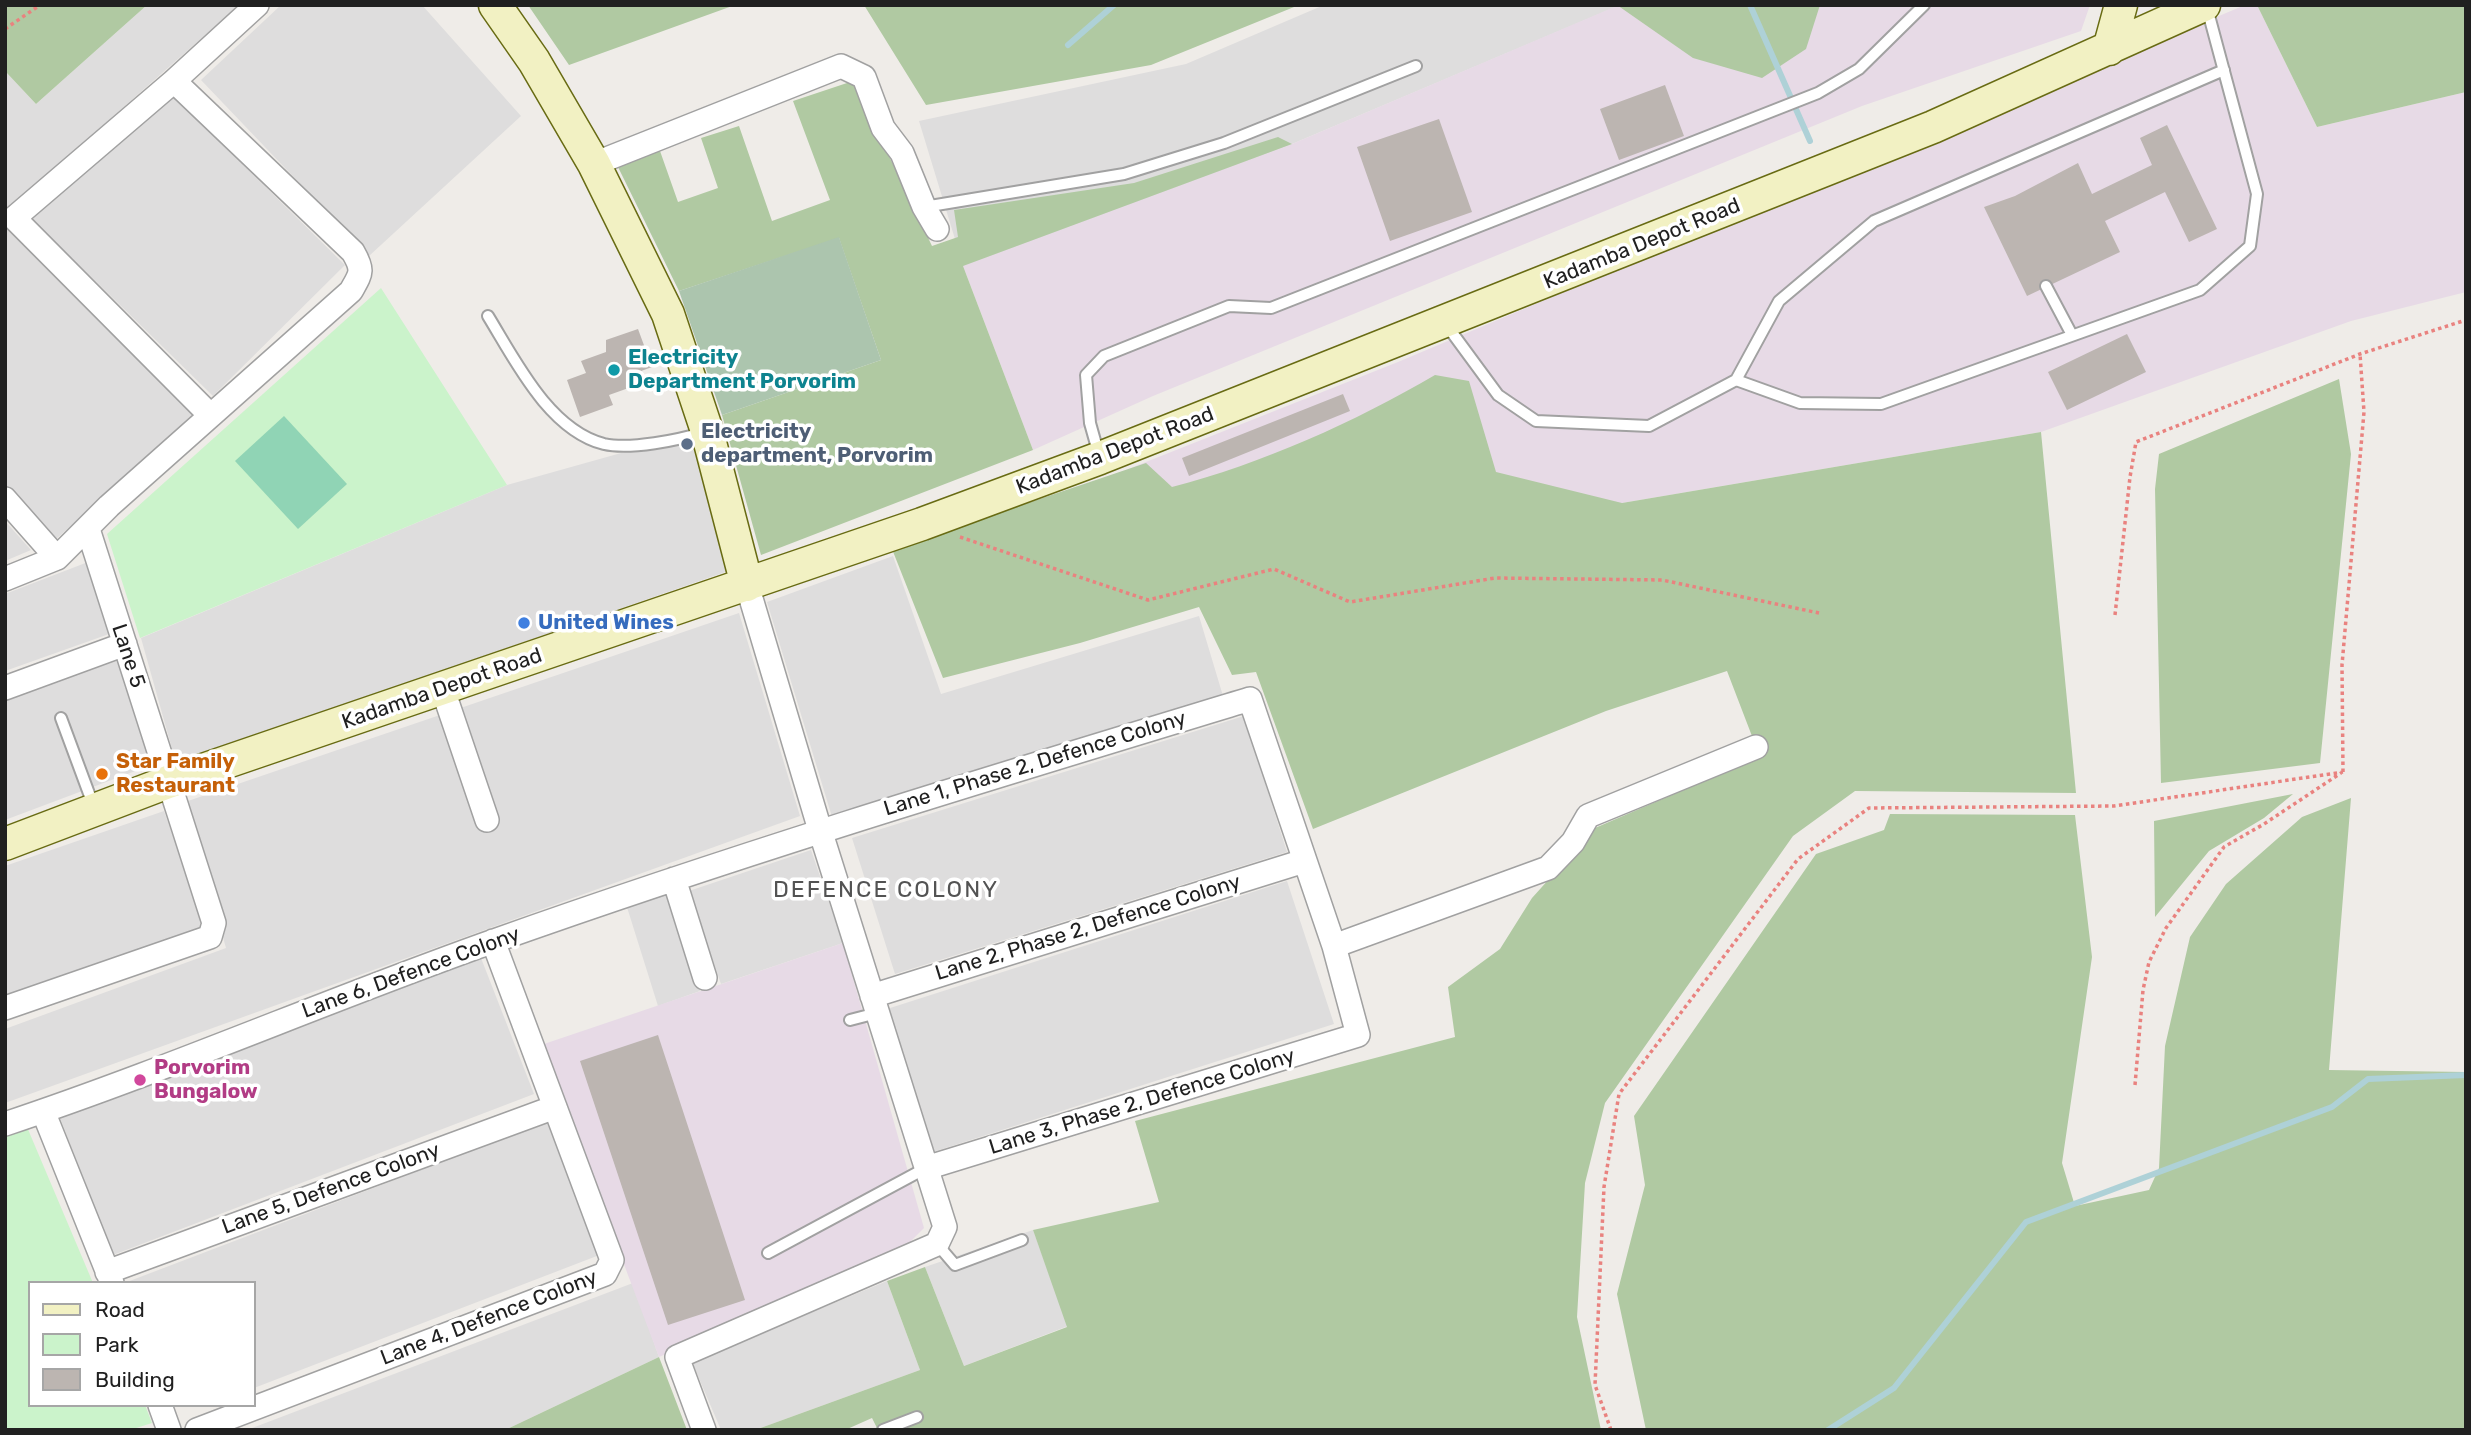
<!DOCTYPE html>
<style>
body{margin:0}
#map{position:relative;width:2471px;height:1435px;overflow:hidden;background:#efece8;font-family:Rubik,sans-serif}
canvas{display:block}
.frame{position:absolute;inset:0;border:7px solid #202020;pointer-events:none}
.legend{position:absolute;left:28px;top:1281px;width:228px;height:126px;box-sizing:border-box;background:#fff;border:2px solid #a6a6a6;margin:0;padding:9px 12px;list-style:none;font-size:21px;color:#202020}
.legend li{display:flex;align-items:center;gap:14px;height:35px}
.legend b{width:35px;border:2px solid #a6a6a6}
</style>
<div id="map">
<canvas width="2471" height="1435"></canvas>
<div class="frame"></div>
<ul class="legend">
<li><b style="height:9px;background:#f2f1c3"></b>Road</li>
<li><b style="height:19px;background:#cbf3cb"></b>Park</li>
<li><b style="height:19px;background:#bcb5b1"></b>Building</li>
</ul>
</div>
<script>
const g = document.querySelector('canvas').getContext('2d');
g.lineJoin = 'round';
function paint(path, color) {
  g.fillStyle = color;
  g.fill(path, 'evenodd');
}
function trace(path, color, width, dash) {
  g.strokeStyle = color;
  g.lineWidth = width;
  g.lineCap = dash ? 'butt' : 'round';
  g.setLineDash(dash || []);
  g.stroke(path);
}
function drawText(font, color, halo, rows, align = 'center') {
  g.font = font + ' Rubik,sans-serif';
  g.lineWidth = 7;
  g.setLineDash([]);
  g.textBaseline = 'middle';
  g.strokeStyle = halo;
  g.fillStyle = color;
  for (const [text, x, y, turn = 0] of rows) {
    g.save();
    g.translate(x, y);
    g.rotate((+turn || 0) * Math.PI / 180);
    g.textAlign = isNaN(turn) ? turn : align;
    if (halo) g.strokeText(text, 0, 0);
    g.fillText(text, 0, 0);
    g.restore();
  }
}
const residential = new Path2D(`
 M147,5H239L5,212V71L36,104Z
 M281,5H422L521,116L369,256L201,80Z
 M1324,5L1618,6L1292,144L965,272L919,121L1186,64Z
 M170,93L345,265L213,396L30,217Z
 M5,227L196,414L55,540L5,486Z
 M696,432L734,569L176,763L141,638L507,485Z
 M5,521L31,550L5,561Z
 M893,556L941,694L1199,616L1223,696L832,817L767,602Z
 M88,562L109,634L5,671V594Z
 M739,613L800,816L5,1103V1029L226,948L185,802Z
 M117,661L154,764L5,820V698Z
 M1244,716L1287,852L895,974L852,838Z
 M164,811L205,927L5,996V866Z
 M811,850L843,943L721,984L689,891Z
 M1287,881L1334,1024L933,1152L887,1009Z
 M668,890L700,991L658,1006L626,904Z
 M481,958L534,1094L113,1255L60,1118Z
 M549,1121L602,1254L254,1388V1283L127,1282Z
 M1033,1230L1068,1326L964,1366L925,1267Z
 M887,1281L920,1370L755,1430H721L692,1362Z
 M633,1283L659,1357L505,1430H247Z`);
const industrial = new Path2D(`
 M1619,5H2090L2081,31L1862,106L1153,396L1033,450L963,266L1292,144Z
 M2245,5H2257L2317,127L2466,92V292L2351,321L2041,432L1622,503L1159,614L1098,481L1398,362Z
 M843,943L924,1228L904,1248L659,1357L541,1045Z`);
const forest = new Path2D(`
 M5,5H147L36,104L5,71Z
 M528,5H735L569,65Z
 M864,5H1299L1151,65L926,105Z
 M1617,5H1820L1806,49L1762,78L1693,58Z
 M2257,5H2466V92L2317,127Z
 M853,81L932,246L958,237L954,210L1134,183L1278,137L1292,144L963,266L1033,450L761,555L722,415L881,360L839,238L679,291L617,165L660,151L678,202L718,188L701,138L739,126L772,221L830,200L793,101Z
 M1435,375L1469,381L1496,472L1622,503L2041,432L2076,793L1855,791L1793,836L1605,1103L1585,1183L1577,1317L1601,1430H878L872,1418L845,1430H755L920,1370L887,1281L925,1267L964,1366L1067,1327L1033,1230L1159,1202L1135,1121L1455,1037L1448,987L1500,949L1532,898L1595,828L1760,757L1727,671L1606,711L1313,829L1256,672L1232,675L1199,607L1080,643L943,678L892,549L1146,463L1172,487C1261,464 1355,422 1435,375Z
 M2339,379L2351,454L2320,763L2161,783L2155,489L2159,454Z
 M2293,794L2264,818L2209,851L2155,917L2154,821Z
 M2351,798L2329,1070L2466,1072V1430H1646L1617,1294L1645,1185L1634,1116L1816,854L1884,830L1890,814L2075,815L2092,957L2062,1163L2075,1206L2149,1190L2159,1168L2165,1046L2190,937L2226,884L2302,817Z
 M659,1357L687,1430H505Z`);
const cemetery = new Path2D(`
 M839,237L881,360L722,415L679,291Z`);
const park = new Path2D(`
 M381,288L507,485L140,638L107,534Z
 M27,1127L93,1283H30V1405H145L152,1423L130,1430H5V1136Z`);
const pitch = new Path2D(`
 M284,416L347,484L298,529L235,461Z`);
const stream = new Path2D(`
 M1750,5L1810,141
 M1068,45L1114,5
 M1828,1430L1894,1388L2026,1222L2332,1107L2368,1079L2466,1075`);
const building = new Path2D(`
 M1665,85L1684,136L1619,160L1600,109Z
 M1439,119L1472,212L1390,241L1357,147Z
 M2167,125L2217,229L2189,242L2165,192L2105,221L2120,252L2027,296L1984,207L2015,196L2078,163L2092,194L2152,165L2140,138Z
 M638,329L652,367L633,374L637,385L609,395L613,405L580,417L567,380L586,373L581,361L606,352V340Z
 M2127,334L2146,372L2067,410L2048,372Z
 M1343,394L1350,411L1189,476L1182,458Z
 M658,1035L745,1300L668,1325L580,1061Z`);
const path = new Path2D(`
 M5,29L40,5
 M960,537L1148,600L1274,569L1350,602L1495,578L1662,580L1819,613
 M2115,615L2130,477L2136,442L2360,354L2466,320
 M2343,772L2342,665L2364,412L2360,354
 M2135,1085L2143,990L2149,962L2166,928L2224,847L2264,824L2341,773
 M1611,1430L1595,1385L1604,1187L1619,1094L1798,859L1869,808L2114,806L2343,772`);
const lane = new Path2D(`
 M924,207L1124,174L1224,143L1416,66
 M2046,286L2072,335
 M488,316C515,360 549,430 604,444C630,450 679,440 705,432
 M1445,323L1498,395L1536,421L1649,426L1736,380L1800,403L1881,404L2200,290L2250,246L2257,194L2207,8
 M1736,380L1779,301L1874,221L2224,70
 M1099,455L1090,423L1086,375L1104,356L1229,306L1271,308L1818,93L1859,69L1924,5
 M61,718L94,807
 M850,1020L877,1013
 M937,1244L955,1265L1022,1240
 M768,1253L926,1168
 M883,1430L917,1417`);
const street = new Path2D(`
 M594,164L841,66L864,77L883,128L902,153L924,207L937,229
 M210,415L14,218L174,81L257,5
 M5,499L57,558
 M5,579L57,558L109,506L351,291C361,273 364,271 353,252L174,81
 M5,688L125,644
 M443,690L487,820
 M674,879L705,978
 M1334,946L1548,868L1573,842L1588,816L1756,747
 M872,996L1304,861
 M5,1008L210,937L214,923L88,529
 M43,1111L112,1283
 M5,1124C170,1069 330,999 494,941C744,852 997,776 1250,699L1334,946L1358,1035L926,1168
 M107,1272L555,1107
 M160,1405L169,1430
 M197,1430L605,1274L612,1260L493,941
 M704,1430L677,1357L937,1244L945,1227L820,830L747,585`);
const secondary = new Path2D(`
 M495,5L534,61L594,164L668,314L707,431L747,585
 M2109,49L2121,5
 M5,844L168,782L922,524L1100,458L1933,127L2204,5`);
const markers = [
 [614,370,7,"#0f9aa8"],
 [687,444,7,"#5c6f8a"],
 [524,623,7,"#3f7fe0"],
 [102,774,7,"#e8710a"],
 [140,1080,7,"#d1479c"]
];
const streetNames = [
 ["Kadamba Depot Road",1642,244,-22],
 ["Kadamba Depot Road",1115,451,-21],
 ["Lane 5",128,656,72],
 ["Kadamba Depot Road",442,689,-19],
 ["Lane 1, Phase 2, Defence Colony",1035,764,-17],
 ["Lane 2, Phase 2, Defence Colony",1088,928,-17],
 ["Lane 6, Defence Colony",411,973,-20],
 ["Lane 3, Phase 2, Defence Colony",1142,1102,-17],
 ["Lane 5, Defence Colony",331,1189,-20],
 ["Lane 4, Defence Colony",489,1318,-21]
];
const cultureNames = [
 ["Electricity",628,358],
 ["Department Porvorim",628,382]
];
const serviceNames = [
 ["Electricity",701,432],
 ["department, Porvorim",701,456]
];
const shopNames = [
 ["United Wines",538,623]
];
const foodNames = [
 ["Star Family",116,762],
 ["Restaurant",116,786]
];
const hotelNames = [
 ["Porvorim",154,1068],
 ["Bungalow",154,1092]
];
const neighbourhoodNames = [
 ["DEFENCE COLONY",886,890]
];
paint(residential, '#dedddd');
paint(industrial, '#e7dae6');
paint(forest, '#b0c9a2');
paint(cemetery, '#acc5ae');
paint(park, '#cbf3cb');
paint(pitch, '#90d4b5');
trace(stream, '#aed1d7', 6);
paint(building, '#bcb5b1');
trace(lane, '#a1a1a1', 14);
trace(street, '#a1a1a1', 26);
trace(secondary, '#686b13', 35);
trace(path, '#e9827f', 3.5, [3.5, 3.5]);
trace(lane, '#fff', 10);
trace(street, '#fff', 23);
trace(secondary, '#f2f1c3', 32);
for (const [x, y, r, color] of markers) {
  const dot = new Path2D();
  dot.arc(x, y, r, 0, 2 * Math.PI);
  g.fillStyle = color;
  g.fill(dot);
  trace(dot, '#fff', 2.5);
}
drawText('21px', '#202020', '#fff', streetNames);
drawText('bold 21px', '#0d838f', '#fff', cultureNames, 'left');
drawText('bold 21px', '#4e5e75', '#fff', serviceNames, 'left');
drawText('bold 21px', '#366cbe', '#fff', shopNames, 'left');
drawText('bold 21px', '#c56008', '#fff', foodNames, 'left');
drawText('bold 21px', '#b23c85', '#fff', hotelNames, 'left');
g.letterSpacing = '2px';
drawText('23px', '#535353', '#fff', neighbourhoodNames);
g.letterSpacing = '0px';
</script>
